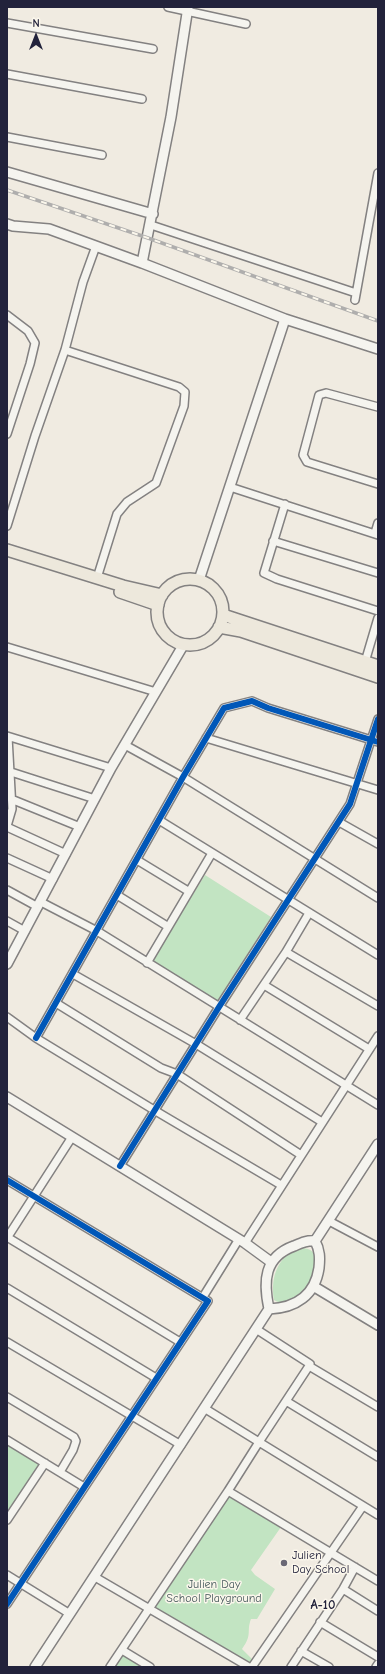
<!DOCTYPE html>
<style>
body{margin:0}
#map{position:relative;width:385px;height:1674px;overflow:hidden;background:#f0ebe1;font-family:"Comic Neue",sans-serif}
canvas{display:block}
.frame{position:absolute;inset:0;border:8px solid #22223b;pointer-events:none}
.north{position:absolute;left:16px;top:16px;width:40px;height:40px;-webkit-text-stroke:3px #fbf7ec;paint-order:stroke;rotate:0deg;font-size:11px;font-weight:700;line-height:16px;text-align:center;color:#22223b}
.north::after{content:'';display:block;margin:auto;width:14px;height:18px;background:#22223b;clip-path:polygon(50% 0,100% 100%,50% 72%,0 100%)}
</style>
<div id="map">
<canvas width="385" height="1674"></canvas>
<div class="frame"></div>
<div class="north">N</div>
</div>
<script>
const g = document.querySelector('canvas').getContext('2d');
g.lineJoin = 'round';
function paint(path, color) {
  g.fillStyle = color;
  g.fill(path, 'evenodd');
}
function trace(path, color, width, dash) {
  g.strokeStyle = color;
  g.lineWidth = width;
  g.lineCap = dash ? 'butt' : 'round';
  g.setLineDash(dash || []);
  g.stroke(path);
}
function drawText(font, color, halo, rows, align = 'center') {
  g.font = font + ' "Comic Neue",sans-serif';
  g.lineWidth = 3;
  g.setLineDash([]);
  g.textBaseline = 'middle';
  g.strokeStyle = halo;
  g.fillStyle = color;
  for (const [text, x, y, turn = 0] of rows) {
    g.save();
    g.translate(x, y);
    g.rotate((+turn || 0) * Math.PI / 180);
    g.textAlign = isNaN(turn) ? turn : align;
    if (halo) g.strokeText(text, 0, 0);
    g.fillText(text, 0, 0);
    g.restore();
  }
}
const green = new Path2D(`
 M205,875L271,917L217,1002L151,962Z
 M302,1248C337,1249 300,1318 274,1300C270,1277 278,1254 302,1248Z
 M7,1445L41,1465L7,1517Z
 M228,1496L281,1527L251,1570L255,1575L275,1589L257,1619H251C246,1632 253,1634 242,1649L252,1659L251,1663L152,1607Z
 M123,1654L143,1667H115Z`);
const street = new Path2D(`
 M168,7L246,24
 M7,23L153,49
 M7,74L142,99
 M7,137L102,155
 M151,225L356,293
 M355,300L378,173
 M7,315L28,331L35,343L30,364L7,434
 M65,350L179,387L185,392L184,406L156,483L127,502L117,514L97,578
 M378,407L326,393L319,395L303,455L307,462L378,484
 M230,487L378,535
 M285,504L264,573L277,579L378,611
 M7,526L35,436L65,350L83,282L96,246
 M375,533L378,523
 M273,541L378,573
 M7,647L156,692
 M365,662L378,618
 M7,736L111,768
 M206,738L378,790
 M125,745L183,777L378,898
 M11,772L95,799
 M11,799L80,827
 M159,820L378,955
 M339,822L378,844
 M7,826L12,809L8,737
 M7,827L66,854
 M7,858L53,879
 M137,860L188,891
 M7,890L38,907
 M117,895L167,926
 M41,902L97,931L378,1105
 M7,921L25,931
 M286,952L378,1006
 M147,963L212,853
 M73,974L196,1044L322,1122
 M264,985L369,1049
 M56,1003L161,1068L177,1074L301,1155
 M7,1017L36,1038L154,1110L281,1185
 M240,1020L286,952L309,913
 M36,1038L183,777L224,708L252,701L268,708L378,742
 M120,1166L219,1007L350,804L378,719
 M7,1180L208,1301L7,1604
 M329,1221L378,1247
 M7,1237L180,1342
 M7,1238L72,1137
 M245,1243L378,1036
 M7,1288L156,1378
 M203,1297L239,1239
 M256,1329L310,1364L309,1366L378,1407
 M7,1342L181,1445
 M309,1366L259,1442L378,1515
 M7,1397L74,1437L76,1441L73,1450L60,1472
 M286,1401L378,1457
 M204,1408L259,1442L228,1491L378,1581
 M7,1440L84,1487
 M7,1520L45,1463
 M7,1575L70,1614
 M95,1577L249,1667
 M343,1589L378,1611
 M320,1622L378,1657
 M122,1650L150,1667
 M301,1651L329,1667
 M110,1667L228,1491
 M252,1667L363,1506
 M291,1667L343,1589L355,1567
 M376,1667L378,1664`);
const secondary = new Path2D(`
 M7,172L153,214
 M7,224L13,226L49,229L142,263L285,319L378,349
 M142,263L171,117L188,7
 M199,580L285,319
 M7,964L111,768L184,644
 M7,1097L245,1243L271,1262
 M315,1241L378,1144
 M313,1286L378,1325
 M269,1309C296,1308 315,1295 319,1268C320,1258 320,1250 315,1241
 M35,1667L269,1309C263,1281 264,1257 294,1246C301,1243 307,1240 315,1241`);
const primary = new Path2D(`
 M7,550L123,586L162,595
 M157 612a33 33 0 1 1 66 0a33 33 0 1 1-66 0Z
 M120,592L158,605
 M223,615L378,666
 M219,627L241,631L378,677`);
const rail = new Path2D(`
 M7,190L148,238L378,321`);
const cycleway = new Path2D(`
 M36,1038L183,777L224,708L252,701L268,708L378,742
 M120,1166L219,1007L350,804L378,719
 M7,1180L208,1301L7,1604`);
const markers = [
 [284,1563,4,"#6a6875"]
];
const poiNames = [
 ["Julien",292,1556],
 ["Day School",292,1570]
];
const parkNames = [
 ["Julien Day",214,1585],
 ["School Playground",214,1599]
];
const neighbourhoodNames = [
 ["A-10",323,1605]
];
paint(green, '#c2e4c2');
trace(street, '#838181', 10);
trace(secondary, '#838181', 12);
trace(primary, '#838181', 14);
trace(street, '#f5f4ef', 7);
trace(secondary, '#f5f4ef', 9);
trace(primary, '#ede8dc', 11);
trace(rail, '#afaead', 3.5);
trace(rail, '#fbf7ec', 2, [6]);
trace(cycleway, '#0057b8', 6);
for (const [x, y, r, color] of markers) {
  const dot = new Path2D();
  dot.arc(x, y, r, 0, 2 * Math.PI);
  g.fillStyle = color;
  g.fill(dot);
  trace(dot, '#fbf7ec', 1.5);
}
drawText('12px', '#22223b', '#fbf7ec', poiNames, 'left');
drawText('12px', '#475a5c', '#fbf7ec', parkNames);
drawText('bold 13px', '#22223b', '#fbf7ec', neighbourhoodNames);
</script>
